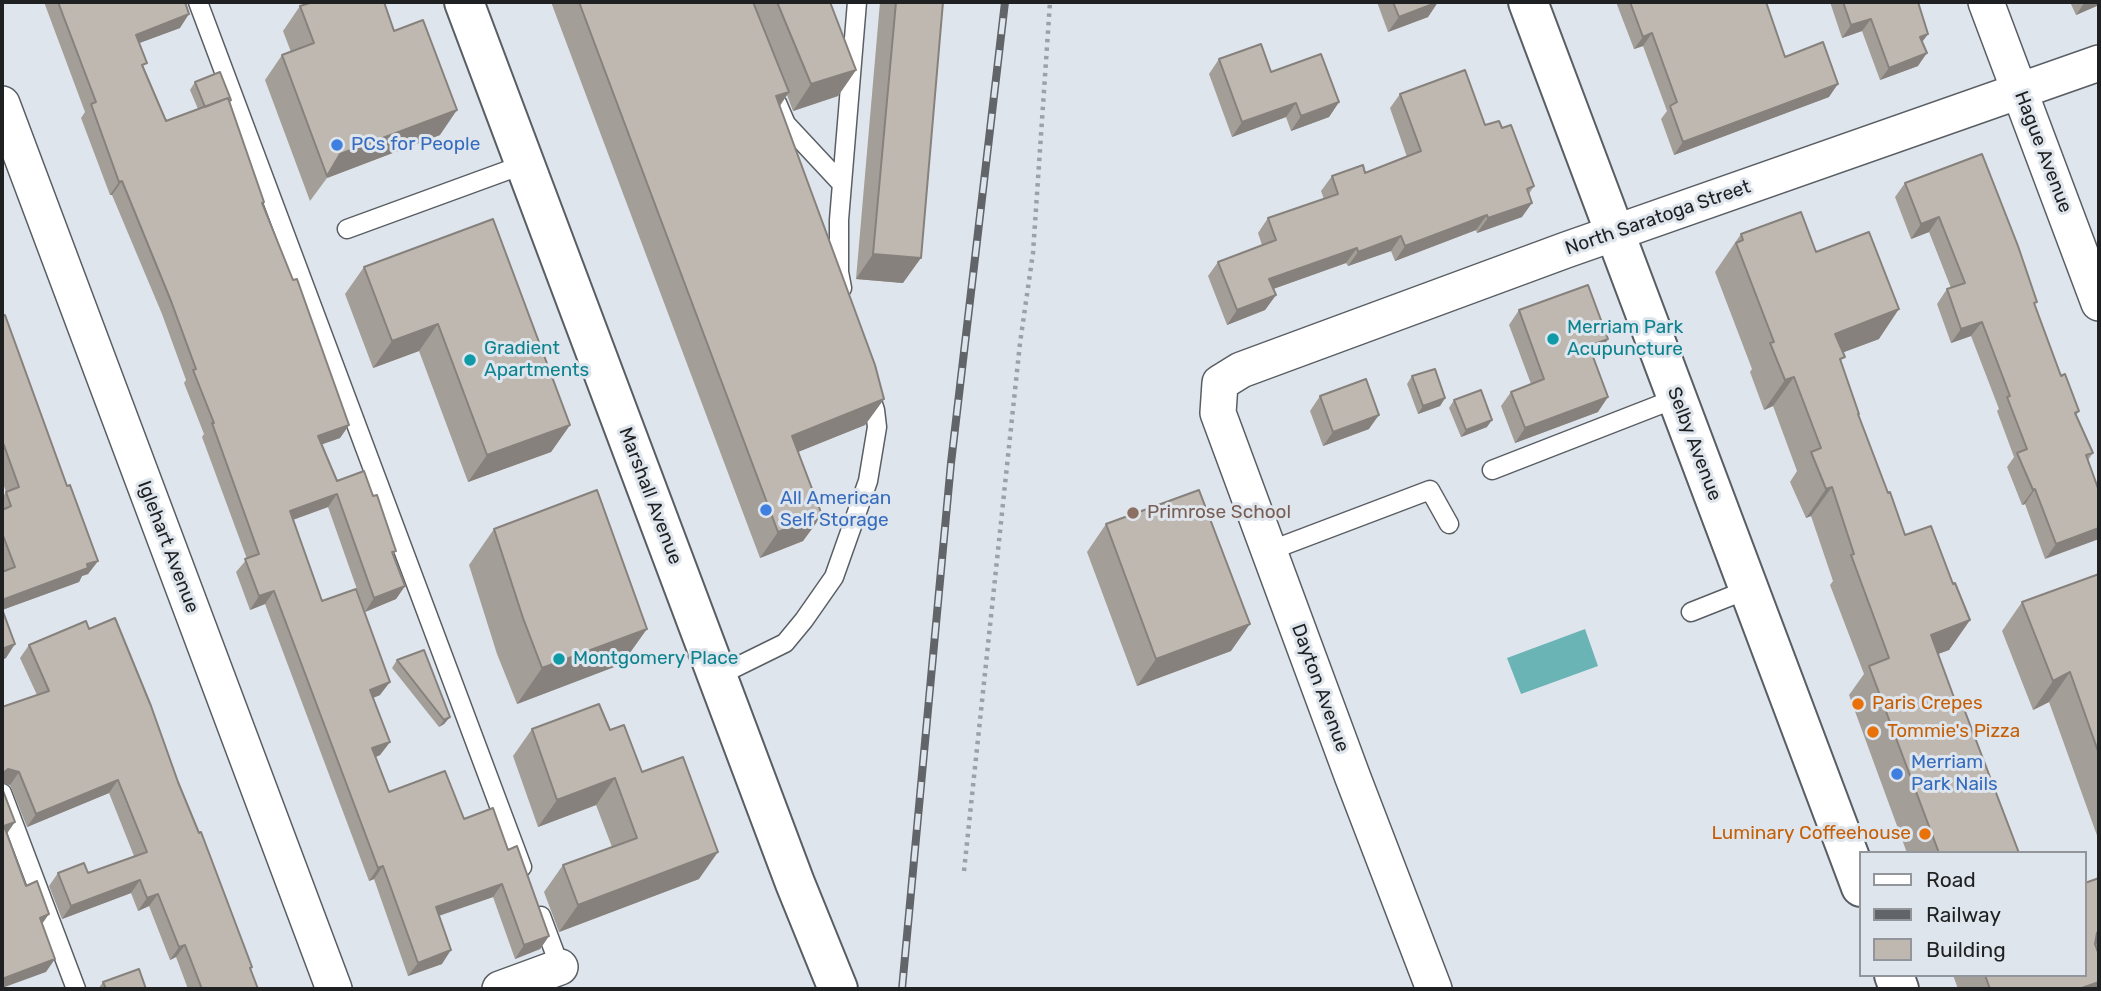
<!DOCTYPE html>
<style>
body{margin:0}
#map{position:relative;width:2101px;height:991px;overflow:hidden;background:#dfe5ec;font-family:Rubik,sans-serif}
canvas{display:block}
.frame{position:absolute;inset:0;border:4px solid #1e2022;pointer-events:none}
.legend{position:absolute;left:1859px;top:851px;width:228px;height:126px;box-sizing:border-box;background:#dfe5ec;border:2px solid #92969b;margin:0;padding:9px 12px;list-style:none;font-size:21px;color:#1e2022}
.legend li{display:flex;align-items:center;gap:14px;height:35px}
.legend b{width:35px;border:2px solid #92969b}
</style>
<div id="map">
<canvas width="2101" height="991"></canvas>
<div class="frame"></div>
<ul class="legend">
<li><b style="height:9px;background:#fff"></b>Road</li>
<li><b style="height:9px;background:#616468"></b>Railway</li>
<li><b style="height:19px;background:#bfb8b1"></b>Building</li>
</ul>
</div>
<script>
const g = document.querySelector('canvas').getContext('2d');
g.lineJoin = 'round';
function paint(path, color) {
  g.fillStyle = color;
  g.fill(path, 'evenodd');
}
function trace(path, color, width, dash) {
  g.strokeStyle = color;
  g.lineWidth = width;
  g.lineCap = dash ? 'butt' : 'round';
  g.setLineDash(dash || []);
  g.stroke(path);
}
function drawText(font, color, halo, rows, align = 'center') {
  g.font = font + ' Rubik,sans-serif';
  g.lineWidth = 6;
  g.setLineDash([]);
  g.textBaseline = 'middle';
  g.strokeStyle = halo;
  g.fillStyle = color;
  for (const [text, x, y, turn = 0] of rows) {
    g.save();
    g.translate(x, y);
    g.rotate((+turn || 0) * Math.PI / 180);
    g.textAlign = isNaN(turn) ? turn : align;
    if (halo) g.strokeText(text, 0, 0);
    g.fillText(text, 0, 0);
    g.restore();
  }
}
const water = new Path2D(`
 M1585,629L1598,666L1521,694L1507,658Z`);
const path = new Path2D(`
 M964,871L1020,343L1033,253L1050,2`);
const lane = new Path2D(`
 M198,2L522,867
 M777,103L786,124L842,184
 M347,229L525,164
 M842,288L839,272V220L857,2
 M1492,470L1677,398
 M1269,551L1430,490L1449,524
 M1691,612L1749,589
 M718,676L785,643L804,620L834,577L868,481L877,427L875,410L868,389
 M2,793L76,989
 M541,916L560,967`);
const street = new Path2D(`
 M1986,2L2099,303
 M2,104L334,989
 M500,989L560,967
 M1434,989L1353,778L1218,413L1220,383L1241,370L1566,250L2099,63`);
const secondary = new Path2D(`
 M464,2L795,883L838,989
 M1528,2L1861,887
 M1894,975L1899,989`);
const rail = new Path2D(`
 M902,989L951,463L1005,2`);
const wall = new Path2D(`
 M44,2H185L180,28L139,43L144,68L166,121L198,109L190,90L195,82L231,100L230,102L264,202L262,204L349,425L340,438L322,444L337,481L373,496L396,551L393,556L405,586L396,599L365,612L328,507L293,520L322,601L380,695L373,698L390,742L380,755L376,757L389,792L464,819L508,850L549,936L540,949L515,959L493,897L439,916L442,964L408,976L374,879L369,881L265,604L250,610L236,572L247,559L202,437L204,434L184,383L186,380L162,314L112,195H110L81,118L85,112Z
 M551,2H830L856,70L838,96L793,111L787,95L780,106L884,399L865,425L798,452L822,515L803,541L760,558Z
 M880,2H943L903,283L856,279Z
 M1377,2H1438L1428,17L1388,32Z
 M1616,2H1766L1785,57L1829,97L1674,155L1661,119L1667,111L1643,46L1634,49Z
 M1830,2H1918L1928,34L1922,42L1918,66L1880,80L1862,31L1842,38Z
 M2070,2H2099V5L2076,15Z
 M300,6L394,31L440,135L327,178L310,201L265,80L282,55L291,52L283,31Z
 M1219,59L1271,72L1339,102L1329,117L1291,131L1286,117L1232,137L1209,74Z
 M1400,94L1485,125L1502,128L1534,186L1529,194L1522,217L1477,233L1476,230L1395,261L1391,251L1348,266L1346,263L1273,289L1276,295L1265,310L1227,325L1208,276L1218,262L1262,245L1258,233L1268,218L1324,199L1321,191L1332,176L1365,173L1407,157L1390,108Z
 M1905,183L2034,305L2061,376L2079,411L2076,415L2093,453L2088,460L2099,491L2045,559L2025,504L2022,505L2007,467L2014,457L1997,411L1999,409L1971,336L1951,343L1937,304L1947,289L1951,288L1929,232L1911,239L1895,197Z
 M1741,234L1816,252L1879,339L1843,352L1841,362L1858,415L1905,535L1953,584L1970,620L1949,650L1938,654L1956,703L2019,853H1907L1849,695L1864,674L1830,585L1833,581L1811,516L1806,518L1790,482L1797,471L1773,406L1764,410L1750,372L1752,369L1715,272Z
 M364,267L570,425L551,452L468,482L419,351L373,368L345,294Z
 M1519,310L1608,339L1598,354L1593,356L1598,412L1515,443L1501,406L1511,392L1531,384L1509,325Z
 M2,312L67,486L98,561L88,574L82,576L79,582L2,610L6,658L2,660V498L6,492L2,480Z
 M1412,376L1445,398L1440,406L1418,414L1407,384Z
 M1320,396L1369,429L1323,446L1310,411Z
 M1454,400L1487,427L1461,437L1449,408Z
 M1106,524L1231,651L1137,686L1087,552Z
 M494,529L622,664L517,704L497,654L469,565Z
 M2099,574V841L2049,702L2033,710L2002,631L2022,602Z
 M89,629L178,782L252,967L250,970L258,989H188L176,957L170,960L149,906L138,911L131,893L62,919L49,886L58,873H88L134,856L109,793L27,827L10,785L2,783V707L37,695L20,658L29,645Z
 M397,660L450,717L444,724L439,727L392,668Z
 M532,729L610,730L642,772L699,879L559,932L544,892L563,865L612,847L596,805L538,827L513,756Z
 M2099,878V989H1958L1953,975H2085Z
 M103,982L106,989H98Z`);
const shadedWall = new Path2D(`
 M1438,2L1428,17L1388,32L1399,17Z
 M2085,2H2099V5L2076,15Z
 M189,14L180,28L126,48L136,35Z
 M1871,19L1862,31L1842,38L1851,25Z
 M1652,33L1643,46L1634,49L1643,37Z
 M1928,34L1919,46L1920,37Z
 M1927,53L1918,66L1880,80L1889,68Z
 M856,70L838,96L793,111L811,84Z
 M1838,84L1829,97L1674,155L1683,142Z
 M789,92L771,118L776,96Z
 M1339,102L1329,117L1291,131L1301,116Z
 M1296,103L1286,117L1232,137L1242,122Z
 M457,110L440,135L327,178L340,154Z
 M122,181L112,195H110L119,182Z
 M1532,203L1522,217L1477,233L1488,218Z
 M1487,215L1476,230L1395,261L1405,246Z
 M1939,217L1929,232L1911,239L1921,224Z
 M1401,236L1391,251L1348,266L1358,252Z
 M1357,248L1346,263L1259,294L1269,279Z
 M873,254L921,258L903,283L856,279Z
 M1276,295L1265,310L1227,325L1237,310Z
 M1899,309L1879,339L1815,363L1835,334Z
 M1982,322L1971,336L1951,343L1961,329Z
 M438,324L419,351L373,368L392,341Z
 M1608,339L1598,354L1579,361L1589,346Z
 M1794,377L1773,406L1764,410L1785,380Z
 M1608,397L1598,412L1515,443L1525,428Z
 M1445,398L1440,406L1418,414L1423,406Z
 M884,399L865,425L773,462L792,436Z
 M1379,415L1369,429L1323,446L1333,432Z
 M1492,420L1487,427L1461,437L1466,430Z
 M349,425L340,438L309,449L318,436Z
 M570,425L551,452L468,482L487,455Z
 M1832,487L1811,516L1806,518L1826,489Z
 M2035,489L2025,504L2022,505L2033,490Z
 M337,494L328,507L281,524L290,511Z
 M822,515L803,541L760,558L778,532Z
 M2099,528V539L2045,559L2056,544Z
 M98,561L88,574L82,576L79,582L2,610V600Z
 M405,586L396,599L365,612L374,598Z
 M274,591L265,604L250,610L259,596Z
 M1970,620L1949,650L1910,664L1931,635Z
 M1250,624L1231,651L1137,686L1156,659Z
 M647,629L622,664L517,704L542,668Z
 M15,644L6,658L2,660V649Z
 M2070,672L2049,702L2033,710L2053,681Z
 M390,682L380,695L360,703L370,690Z
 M450,717L444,724L439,727L444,720Z
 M390,742L380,755L363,762L372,748Z
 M8,769L19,772L10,785L2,783V774Z
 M615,778L596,805L538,827L557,800Z
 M118,780L109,793L27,827L36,814Z
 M15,822L6,835L4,826Z
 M718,852L699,879L559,932L578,905Z
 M383,866L374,879L369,881L378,868Z
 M140,880L131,893L62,919L71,906Z
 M502,884L493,897L426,920L436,907Z
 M158,894L149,906L138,911L147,898Z
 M49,914L40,927V918Z
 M2099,932V940L2086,959L2097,933Z
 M549,936L540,949L515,959L524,945Z
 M185,945L176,957L170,960L179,947Z
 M451,950L442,964L408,976L418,963Z
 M55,959L46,972L2,988V979Z
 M2099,982V989H2079Z`);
const building = new Path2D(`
 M58,2H185L189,14L136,35L147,63L142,65L166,121L228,98L264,202L262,203L293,280L297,279L349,425L318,436L337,481L364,471L373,496L377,495L396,551L392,552L405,586L374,598L337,494L290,511L322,601L356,589L390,682L370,690L390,742L372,748L389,792L445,771L464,819L493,808L508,850L517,846L549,936L524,945L502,884L436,907L451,950L418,963L383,866L378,868L274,591L259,596L245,559L259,554L212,423H214L193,370L196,369L171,301L122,181L119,182L91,104L96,102Z
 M313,2H384L394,31L423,20L457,110L340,154L327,176L282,55L314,43L300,6Z
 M579,2H753L789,92L776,96L875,365L884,399L792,436L822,515L778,532Z
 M777,2H830L856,70L811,84Z
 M896,2H943L921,258L873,254Z
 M1393,2H1438L1399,17Z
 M1630,2H1766L1785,57L1823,42L1838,84L1683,142L1670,106L1677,102L1652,33L1643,37Z
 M1843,2H1918L1928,34L1920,37L1927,53L1889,68L1871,19L1851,25Z
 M1261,44L1271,72L1321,54L1339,102L1301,116L1296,103L1242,122L1219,59Z
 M1465,70L1485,125L1499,121L1502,128L1511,125L1534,186L1527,189L1532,203L1488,218L1487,215L1405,246L1401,236L1358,252L1357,248L1269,279L1276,295L1237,310L1218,262L1276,240L1268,218L1338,194L1332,176L1363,165L1365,173L1421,151L1400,94Z
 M220,72L231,100L229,101L228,98L205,107L195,82Z
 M1982,154L2018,246L2037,302L2034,303L2061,376L2065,374L2079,411L2075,413L2093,453L2086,455L2099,491V528L2056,544L2035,489L2033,490L2017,453L2027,449L2007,397L2010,396L1982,322L1961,329L1947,289L1965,283L1939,217L1921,224L1905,183Z
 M1801,212L1816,252L1869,232L1899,309L1835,334L1845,357L1840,359L1859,414H1858L1888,493L1890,492L1905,535L1931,526L1953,584L1955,583L1970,620L1931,635L1956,703L1961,701L2019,853H1939L1869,666L1889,658L1851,555L1854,554L1832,487L1826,489L1811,452L1821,448L1794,377L1785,380L1770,343L1774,342L1736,243L1743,240L1741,234Z
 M493,219L570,425L487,455L438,324L392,341L364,267Z
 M1588,285L1608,339L1589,346L1608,397L1525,428L1511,392L1544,379L1519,310Z
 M2,312L3,316L5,315L67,486L70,485L98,561L87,564L88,568L2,600V572L15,567L2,533V510L11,506L6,492L19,487L2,440Z
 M1435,369L1445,398L1423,406L1412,376Z
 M1366,379L1379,415L1333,432L1320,396Z
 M1481,390L1492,420L1466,430L1454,400Z
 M597,490L647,629L542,668L523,618L494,529Z
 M1199,490L1250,624L1156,659L1106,524Z
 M2099,574V754L2070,672L2053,681L2022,602Z
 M2,609L15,644L2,649Z
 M115,618L151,706L178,782L199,833L201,832L252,967L250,968L258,989H202L185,945L179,947L158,894L147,898L140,880L71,906L58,873L84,863L88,873L147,852L118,780L36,814L19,772L8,769L2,774V707L49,691L29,645L86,621L89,629Z
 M424,650L450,717L444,720L397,660Z
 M599,704L610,730L624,725L642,772L683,757L718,852L578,905L563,865L637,838L615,778L557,800L532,729Z
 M2,788L15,822L4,826L26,886L37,881L49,914L40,918L55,959L2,979Z
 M2099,878V932L2097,933L2095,944L2099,955V982L2079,989H1990L1985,975H2085V883Z
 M139,969L146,989H106L103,982Z`);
const markers = [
 [337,145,7,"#3f7fe0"],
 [1553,339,7,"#0f9aa8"],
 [470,360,7,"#0f9aa8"],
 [766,510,7,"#3f7fe0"],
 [1133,513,7,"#8d6e63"],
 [559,659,7,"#0f9aa8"],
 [1858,704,7,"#e8710a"],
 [1873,732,7,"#e8710a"],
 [1897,774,7,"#3f7fe0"],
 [1925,834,7,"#e8710a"]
];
const shopNames = [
 ["PCs for People",351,145],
 ["All American",780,499],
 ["Self Storage",780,521],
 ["Merriam",1911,763],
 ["Park Nails",1911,785]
];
const streetNames = [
 ["Hague Avenue",2043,152,69],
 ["North Saratoga Street",1658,218,-19],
 ["Selby Avenue",1694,444,69],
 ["Marshall Avenue",650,496,69],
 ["Iglehart Avenue",168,547,69],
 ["Dayton Avenue",1320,688,70]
];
const cultureNames = [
 ["Merriam Park",1567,328],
 ["Acupuncture",1567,350],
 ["Gradient",484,349],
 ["Apartments",484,371],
 ["Montgomery Place",573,659]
];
const educationNames = [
 ["Primrose School",1147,513]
];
const foodNames = [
 ["Paris Crepes",1872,704],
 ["Tommie's Pizza",1887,732],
 ["Luminary Coffeehouse",1911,834,"right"]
];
paint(water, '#6bb4b5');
trace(lane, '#595e64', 21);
trace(street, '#595e64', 38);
trace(secondary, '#595e64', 42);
trace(path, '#9ca1a6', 4.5, [3.5, 5]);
trace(lane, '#fff', 18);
trace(street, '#fff', 35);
trace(secondary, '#fff', 38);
trace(rail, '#616468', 8);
trace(rail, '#dfe5ec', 5, [16]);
paint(wall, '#a49e98');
paint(shadedWall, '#86817c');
paint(building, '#bfb8b1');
trace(building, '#86817c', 2);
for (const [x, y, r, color] of markers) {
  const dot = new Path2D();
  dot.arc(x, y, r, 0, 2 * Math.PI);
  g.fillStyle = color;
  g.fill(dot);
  trace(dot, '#dfe5ec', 2.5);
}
drawText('19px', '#366cbe', '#dfe5ec', shopNames, 'left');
drawText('19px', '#1e2022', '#dfe5ec', streetNames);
drawText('19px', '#0d838f', '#dfe5ec', cultureNames, 'left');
drawText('19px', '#785e54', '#dfe5ec', educationNames, 'left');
drawText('19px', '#c56008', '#dfe5ec', foodNames, 'left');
</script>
